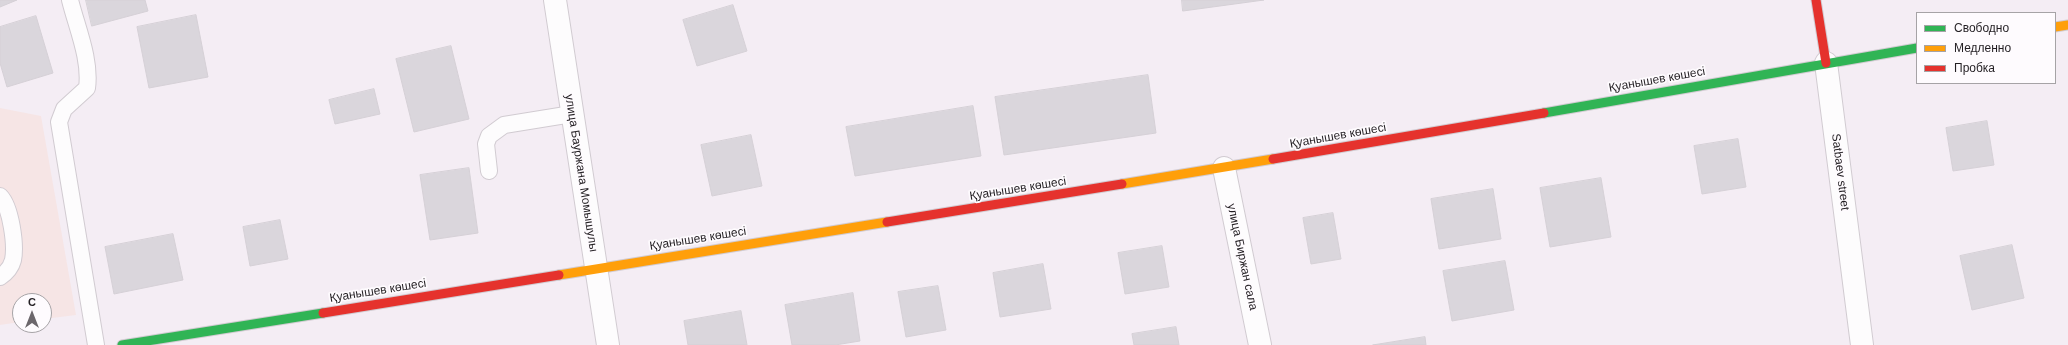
<!DOCTYPE html>
<meta charset="utf-8">
<style>
body{margin:0}
#map{position:relative;width:2068px;height:345px;overflow:hidden;background:#f4edf4;font-family:Helvetica,sans-serif}
canvas{display:block}
.legend{position:absolute;left:1916px;top:12px;width:140px;height:72px;box-sizing:border-box;background:#fefbfe;border:1px solid #a6a3a6;margin:0;padding:5px 7px;list-style:none;font-size:12px;color:#231f23}
.legend li{display:flex;align-items:center;gap:8px;height:20px}
.legend b{width:20px;border:1px solid #a6a3a6}
.north{position:absolute;left:12px;top:293px;width:40px;height:40px;box-sizing:border-box;background:#fefbfe;border:1px solid #a6a3a6;border-radius:50%;rotate:0deg;font-size:11px;font-weight:700;line-height:16px;text-align:center;color:#231f23}
.north::after{content:'';display:block;margin:auto;width:14px;height:18px;background:#6c676c;clip-path:polygon(50% 0,100% 100%,50% 72%,0 100%)}
</style>
<div id="map">
<canvas width="2068" height="345"></canvas>
<ul class="legend">
<li><b style="height:5px;background:#30b455"></b>Свободно</li>
<li><b style="height:5px;background:#ff9f0a"></b>Медленно</li>
<li><b style="height:5px;background:#e5322d"></b>Пробка</li>
</ul>
<div class="north">С</div>
</div>
<script>
const g = document.querySelector('canvas').getContext('2d');
g.lineJoin = 'round';
function paint(path, color) {
  g.fillStyle = color;
  g.fill(path, 'evenodd');
}
function trace(path, color, width, dash) {
  g.strokeStyle = color;
  g.lineWidth = width;
  g.lineCap = dash ? 'butt' : 'round';
  g.setLineDash(dash || []);
  g.stroke(path);
}
function drawText(font, color, halo, rows, align = 'center') {
  g.font = font + ' Helvetica,sans-serif';
  g.lineWidth = 3.5;
  g.setLineDash([]);
  g.textBaseline = 'middle';
  g.strokeStyle = halo;
  g.fillStyle = color;
  for (const [text, x, y, turn = 0] of rows) {
    g.save();
    g.translate(x, y);
    g.rotate((+turn || 0) * Math.PI / 180);
    g.textAlign = isNaN(turn) ? turn : align;
    if (halo) g.strokeText(text, 0, 0);
    g.fillText(text, 0, 0);
    g.restore();
  }
}
const industrial = new Path2D(`
 M0,108L41,116L76,315L44,319V301H20V322L0,325Z`);
const building = new Path2D(`
 M0,0H17L0,7Z
 M86,0H145L148,11L92,26Z
 M1182,0H1264L1183,11Z
 M733,5L747,51L697,66L683,20Z
 M196,15L208,77L149,88L137,27Z
 M36,16L53,73L7,87L0,63V27Z
 M451,46L469,119L414,132L396,59Z
 M1148,75L1156,133L1004,155L995,97Z
 M374,89L380,114L335,124L329,100Z
 M973,106L981,156L855,176L846,127Z
 M1987,121L1994,165L1953,171L1946,128Z
 M751,135L762,186L712,196L701,145Z
 M1738,139L1746,187L1702,194L1694,146Z
 M469,168L478,233L430,240L420,175Z
 M1601,178L1611,237L1550,247L1540,188Z
 M1493,189L1501,239L1439,249L1431,199Z
 M1333,213L1341,259L1311,264L1303,218Z
 M280,220L288,259L250,266L243,227Z
 M173,234L183,280L114,294L105,247Z
 M2012,245L2024,298L1972,310L1960,256Z
 M1162,246L1169,287L1125,294L1118,253Z
 M1505,261L1514,310L1452,321L1443,271Z
 M1043,264L1051,309L1000,317L993,273Z
 M938,286L946,330L906,337L898,292Z
 M853,293L860,341L835,345H792L785,305Z
 M741,311L747,345H688L684,321Z
 M1176,327L1179,345H1134L1132,334Z
 M1425,337L1426,345H1373Z`);
const lane = new Path2D(`
 M70,0C77,28 91,60 87,88L64,109L59,122L96,345
 M489,171L486,144L489,136L504,125L572,114
 M0,196C11,207 16,245 13,260C11,268 6,273 0,277`);
const street = new Path2D(`
 M555,0L608,345
 M1826,63L1862,345
 M1224,168L1260,345`);
const fast = new Path2D(`
 M1544,113L1917,48
 M122,345L323,313`);
const slow = new Path2D(`
 M2055,27L2068,25
 M1122,184L1273,159
 M559,275L887,222`);
const jam = new Path2D(`
 M1816,0L1826,63
 M1273,159L1544,113
 M887,222L1122,184
 M323,313L559,275`);
const streetNames = [
 ["Қуанышев көшесі",1657,80,-10],
 ["Қуанышев көшесі",1338,136,-10],
 ["Satbaev street",1840,172,83],
 ["улица Бауржана Момышулы",581,173,81],
 ["Қуанышев көшесі",1018,189,-9],
 ["Қуанышев көшесі",698,239,-9],
 ["улица Биржан сала",1242,257,78],
 ["Қуанышев көшесі",378,291,-9]
];
paint(industrial, '#f6e5e5');
paint(building, '#dad6dc');
trace(building, '#d5d0d6', 1);
trace(lane, '#d1cbd1', 18);
trace(street, '#d1cbd1', 24);
trace(fast, '#d1cbd1', 11);
trace(slow, '#d1cbd1', 11);
trace(jam, '#d1cbd1', 11);
trace(lane, '#fdfcfd', 16);
trace(street, '#fdfcfd', 22);
trace(fast, '#30b455', 9);
trace(slow, '#ff9f0a', 9);
trace(jam, '#e5322d', 9);
drawText('12px', '#231f23', '#fefbfe', streetNames);
</script>
